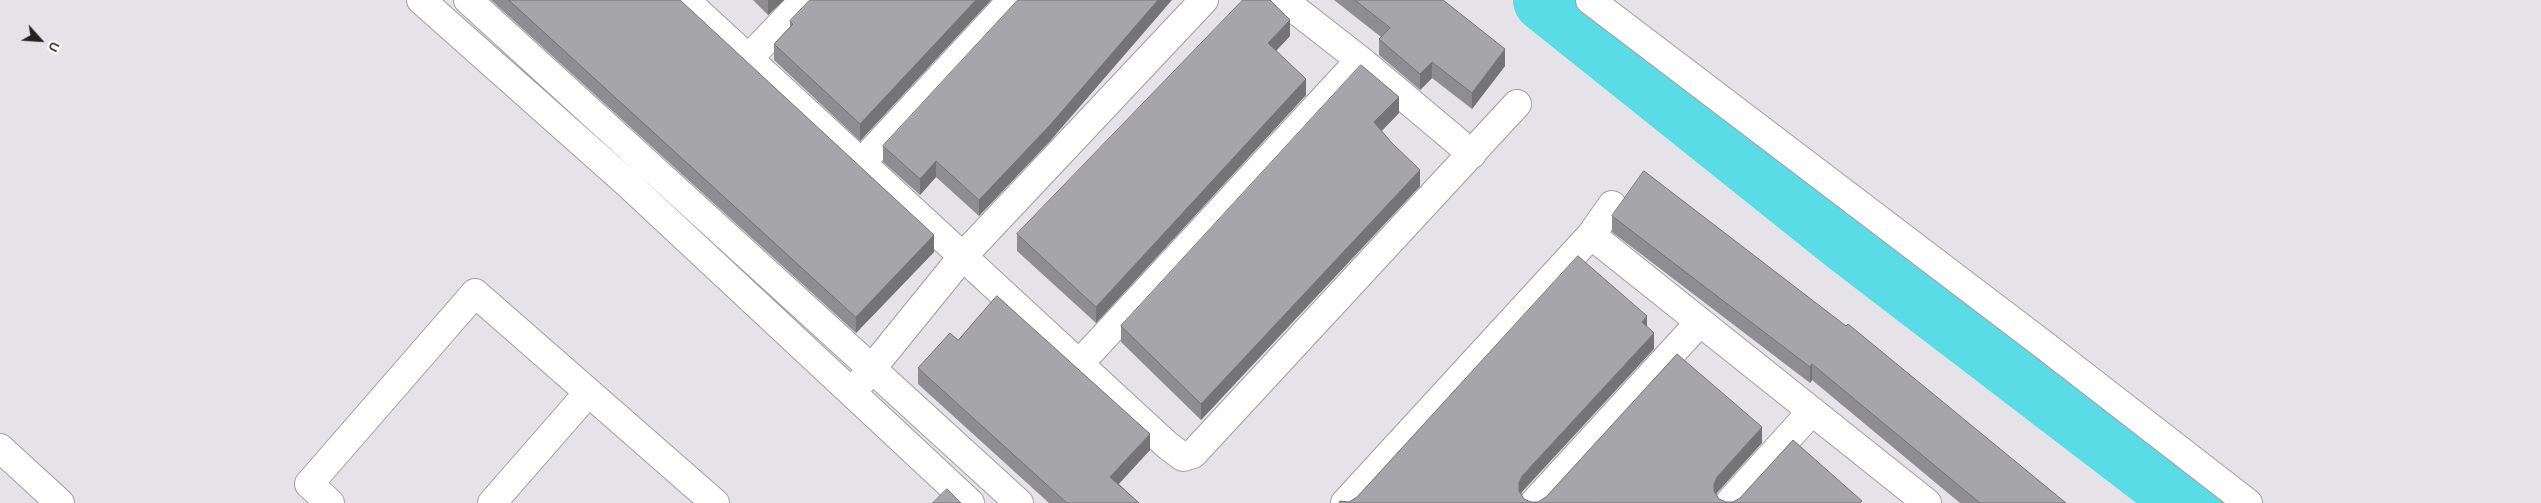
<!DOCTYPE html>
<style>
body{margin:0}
#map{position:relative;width:2541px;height:503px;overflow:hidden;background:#e5e3e7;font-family:Karla,sans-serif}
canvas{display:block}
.north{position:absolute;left:15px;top:15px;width:50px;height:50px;-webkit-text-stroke:4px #fff;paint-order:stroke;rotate:116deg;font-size:14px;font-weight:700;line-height:20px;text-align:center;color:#232223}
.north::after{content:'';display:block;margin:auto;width:18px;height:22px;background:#232223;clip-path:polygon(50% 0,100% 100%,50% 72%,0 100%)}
</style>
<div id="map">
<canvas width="2541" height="503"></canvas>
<div class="north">U</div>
</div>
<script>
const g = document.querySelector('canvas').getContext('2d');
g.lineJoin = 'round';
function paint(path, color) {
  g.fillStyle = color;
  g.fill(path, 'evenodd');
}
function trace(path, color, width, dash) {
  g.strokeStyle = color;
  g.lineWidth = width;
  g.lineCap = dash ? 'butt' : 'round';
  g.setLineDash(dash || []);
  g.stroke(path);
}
const green = new Path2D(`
 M1545,0H1590L2244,503H2190Z`);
const river = new Path2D(`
 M1545,0L1849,243L2189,503`);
const minor = new Path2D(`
 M421,0L627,183L970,503
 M468,0L1019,503
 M685,0L1167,445L1183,457L1193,454L1517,104
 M1283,0L1360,60L1472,154
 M1590,0L2044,345L2248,503
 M748,59L804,0
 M861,163L1012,0
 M1591,235L1927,503
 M1079,364L1360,60
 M860,383L963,256L1204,0
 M0,448L60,503
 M330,503L309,484L475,293L715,503
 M492,503L588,393
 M1345,503L1591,235L1612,205
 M1534,503L1700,322
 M1729,503L1812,411`);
const wall = new Path2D(`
 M491,0H680L934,252L856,333Z
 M753,0H784L768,15Z
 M991,0L860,141L774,60V44L790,27V21Z
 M1334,0H1443L1505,66L1472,109L1432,78L1420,90L1379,55V39L1381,37Z
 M1290,36L1276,51L1306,95L1096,323L1017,251V234Z
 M1399,113L1382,131L1420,186L1201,420L1121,342V326Z
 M1051,140L979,216L936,177L920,195L883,162V146Z
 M1612,216L2066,503H1960L1812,380L1810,383L1612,232Z
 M958,340L1150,450L1119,484L1139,503H1049L918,384V368Z`);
const shadedWall = new Path2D(`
 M768,0H784L768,15Z
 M976,0H991L860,141V124Z
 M1158,0H1172L1051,140L979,216V200Z
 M1290,20V36L1268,59V43Z
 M1505,49V66L1472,109V93Z
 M1432,62V78L1420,90V74Z
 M1306,79V95L1096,323V307Z
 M1399,97V113L1374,138V122Z
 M936,161V177L920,195V179Z
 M1420,170V186L1201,420V404Z
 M934,235V252L856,333V317Z
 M1647,316V333L1642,322Z
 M1654,333V349L1522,492L1519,499V483L1522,476Z
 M1812,364V380L1810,383V367Z
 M1762,427V443L1717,493L1714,500V484L1717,477Z
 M1150,434V450L1110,493V477Z`);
const building = new Path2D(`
 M509,0H680L934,235L856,317Z
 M810,0H976L860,124L774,44L793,24L790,21Z
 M1018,0H1158L1051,124L979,200L936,161L920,179L883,146Z
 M1243,0H1270L1290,20L1268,43L1306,79L1096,307L1017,234Z
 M1355,0H1443L1505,49L1472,93L1432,62L1420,74L1379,39L1390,28Z
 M1361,65L1399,97L1374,122L1391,142L1420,170L1201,404L1121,326Z
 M1644,171L1846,326L1848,324L2066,503H1980L1812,364L1810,367L1612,216Z
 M1578,256L1647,316L1642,322L1654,333L1522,476L1519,483V491L1524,499L1531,502H1538L1546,497L1677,354L1762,427L1717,477L1714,484V491L1719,499L1726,502H1733L1740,498L1793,440L1862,501L1860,503H1339L1340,501L1349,502L1357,497Z
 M997,296L1150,434L1110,477L1139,503H1067L918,368L950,333L958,340Z
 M947,489L961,503H933Z`);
paint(green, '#81c89b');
trace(river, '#59dce5', 64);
trace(minor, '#a09da2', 30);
trace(minor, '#fff', 28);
paint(wall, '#8e8e92');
paint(shadedWall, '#747477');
paint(building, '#a5a5aa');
trace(building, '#747477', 1);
</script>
